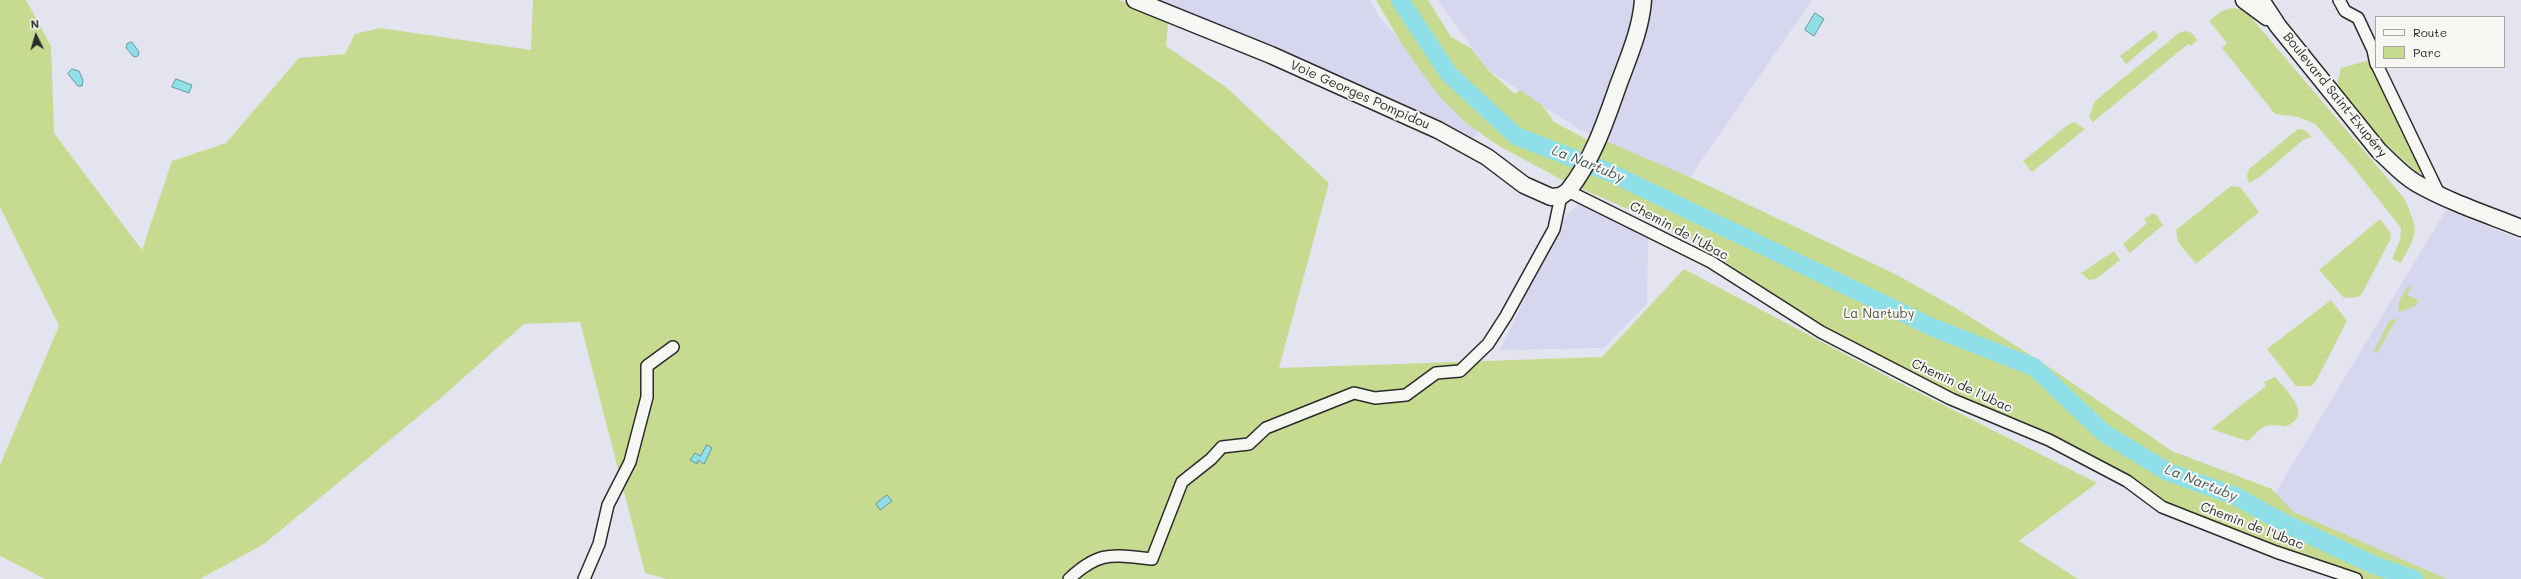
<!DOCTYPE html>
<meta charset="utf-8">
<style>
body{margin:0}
#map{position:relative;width:2521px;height:579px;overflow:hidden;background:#e3e4f0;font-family:Mali,sans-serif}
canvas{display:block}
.legend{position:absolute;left:2375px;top:16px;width:130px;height:52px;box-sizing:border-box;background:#f6f6f2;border:1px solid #a5a5a2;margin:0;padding:5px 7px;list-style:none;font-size:12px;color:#2b2b2b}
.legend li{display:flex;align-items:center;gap:8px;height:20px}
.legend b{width:20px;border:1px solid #a5a5a2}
.north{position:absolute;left:16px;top:16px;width:40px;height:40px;-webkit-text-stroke:3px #f6f6f2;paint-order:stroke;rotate:355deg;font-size:11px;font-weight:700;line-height:16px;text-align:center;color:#2b2b2b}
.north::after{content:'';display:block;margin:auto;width:14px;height:18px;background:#2b2b2b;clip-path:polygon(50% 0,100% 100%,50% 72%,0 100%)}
</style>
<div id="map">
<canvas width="2521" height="579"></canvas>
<ul class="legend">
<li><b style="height:5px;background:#f6f6f2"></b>Route</li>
<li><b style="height:11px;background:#c7db90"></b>Parc</li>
</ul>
<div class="north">N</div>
</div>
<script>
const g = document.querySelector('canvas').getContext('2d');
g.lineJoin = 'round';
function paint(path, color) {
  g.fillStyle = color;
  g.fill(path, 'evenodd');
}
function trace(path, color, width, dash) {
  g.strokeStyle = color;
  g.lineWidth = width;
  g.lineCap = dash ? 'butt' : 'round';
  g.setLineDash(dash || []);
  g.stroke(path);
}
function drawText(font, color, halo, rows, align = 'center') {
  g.font = font + ' Mali,sans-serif';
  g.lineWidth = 4;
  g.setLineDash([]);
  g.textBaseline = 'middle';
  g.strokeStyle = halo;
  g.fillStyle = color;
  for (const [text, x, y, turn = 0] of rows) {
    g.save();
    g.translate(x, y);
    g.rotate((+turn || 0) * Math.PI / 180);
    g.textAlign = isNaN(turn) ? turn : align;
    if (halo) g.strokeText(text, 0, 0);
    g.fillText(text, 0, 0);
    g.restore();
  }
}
const built = new Path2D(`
 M1154,0H1370L1380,18L1480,129L1473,138L1266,44Z
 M1438,0H1812L1690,177L1580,130L1487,69Z
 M1578,204L1648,236L1647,304L1604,348L1500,350L1561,222Z
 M2446,210L2521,240V579H2437L2404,567L2271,500Z`);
const green = new Path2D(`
 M0,0H26L51,46L54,133L142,250L172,161L226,143L299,58L345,54L355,34L380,28L531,50L533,0H1119L1148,10L1168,22L1166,46L1227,88L1329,183L1279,368L1602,357L1684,269L1892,379L2097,483L2019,541L2078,579H667L645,573L580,322L524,324L442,397L264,544L200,579H45L0,556V465L59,326L0,207Z
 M1376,0H1428L1451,37L1471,48L1487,69L1515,94L1520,90L1542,105L1554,122L1588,140L1606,141L1690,177L1897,275L1959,310L2037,359L2172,451L2272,489L2294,512L2447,579H2365L2167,504L1821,332L1704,246L1655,221L1564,181L1499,146L1467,124L1438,95L1401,43Z
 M2232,8L2241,9L2249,15L2404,198C2419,232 2418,231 2401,263L2392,259L2400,240L2401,228L2353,167L2315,124L2298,117L2275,114L2222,48L2227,43L2209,21L2222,11Z
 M2154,30L2158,35L2157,38L2126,64L2120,56Z
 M2185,31L2192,33L2197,40L2191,46L2188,44L2093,122L2089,117L2095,101L2179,33Z
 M2370,60L2413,156L2422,167L2419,174L2380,139L2337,85L2341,68Z
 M2074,122L2085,129L2032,172L2023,161L2069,124Z
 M2298,129L2305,130L2312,137L2303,140L2261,176L2249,183L2247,176L2249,169Z
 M2231,186L2240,187L2259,212L2196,264L2178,242L2176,230Z
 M2152,214H2156L2163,225L2130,253L2123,244L2147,223L2144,219Z
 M2380,219L2390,232L2391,238L2362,294L2358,297L2344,298L2319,270Z
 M2114,251L2120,260L2096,279L2089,280L2081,273Z
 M2412,285L2407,295L2419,300L2415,306L2399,312C2396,303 2404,289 2412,285Z
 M2331,300L2347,321L2316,381L2311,386H2296L2267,349Z
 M2397,318L2377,353L2374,351L2389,321Z
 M2275,377C2284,388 2313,413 2289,425C2282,428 2272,423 2264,427C2257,430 2254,437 2248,441L2211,429L2266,386L2264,382Z`);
const water = new Path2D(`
 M1815,13L1824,19L1814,36L1805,30Z
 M132,42L139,52L138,56L134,57L126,48L127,44Z
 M72,69L79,71L83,80L82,86H78L68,74Z
 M176,79L192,85L189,93L172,87Z
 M707,445L712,448L704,464L698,460L697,464L690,460L695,453L700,456Z
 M887,495L892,501L880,510L876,504Z`);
const river = new Path2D(`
 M1400,0L1449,74L1516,136L1609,172L1934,328L2034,367L2104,433L2168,472L2235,496L2282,522L2374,565L2414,579`);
const street = new Path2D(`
 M2339,0L2345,11L2358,18L2373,50L2376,64
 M2378,67L2440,196
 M1568,191L1711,262L1821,332L1951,399L2049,440L2127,481L2162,507L2276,552L2356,579
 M584,579L599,544L608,505L630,462L647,397V366L673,347
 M1069,579C1100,550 1112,555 1152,559L1182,482L1211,459L1222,447L1249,444L1266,428L1354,393L1375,398L1406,395L1436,373L1460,371L1488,344L1506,316L1554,229L1561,196`);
const secondary = new Path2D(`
 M1135,0L1271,55L1438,130L1487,157L1524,185L1551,197L1561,196L1568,191C1593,160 1606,120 1619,83C1629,56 1641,29 1643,0
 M2244,0L2267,17
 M2261,0L2278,26L2379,151C2391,162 2402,175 2416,183C2449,202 2486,214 2521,228`);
const streetNames = [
 ["Voie Georges Pompidou",1360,95,24],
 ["Boulevard Saint-Exupéry",2335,95,51],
 ["Chemin de l'Ubac",1679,231,28],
 ["Chemin de l'Ubac",1962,386,25],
 ["Chemin de l'Ubac",2252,526,21]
];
const parkNames = [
 ["La Nartuby",1879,314]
];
const waterNames = [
 ["La Nartuby",1588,164,22],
 ["La Nartuby",2201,483,22]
];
paint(built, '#d6d7ef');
paint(green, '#c7db90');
paint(water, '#8edfe7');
trace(water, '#66979c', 1);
trace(river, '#8edfe7', 18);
trace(street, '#2b2b2b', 14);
trace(secondary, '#2b2b2b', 19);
trace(street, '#f6f6f2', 11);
trace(secondary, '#f6f6f2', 16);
drawText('13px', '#2b2b2b', '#f6f6f2', streetNames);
drawText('13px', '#525744', '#f6f6f2', parkNames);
drawText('italic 14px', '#44585a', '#f6f6f2', waterNames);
</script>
